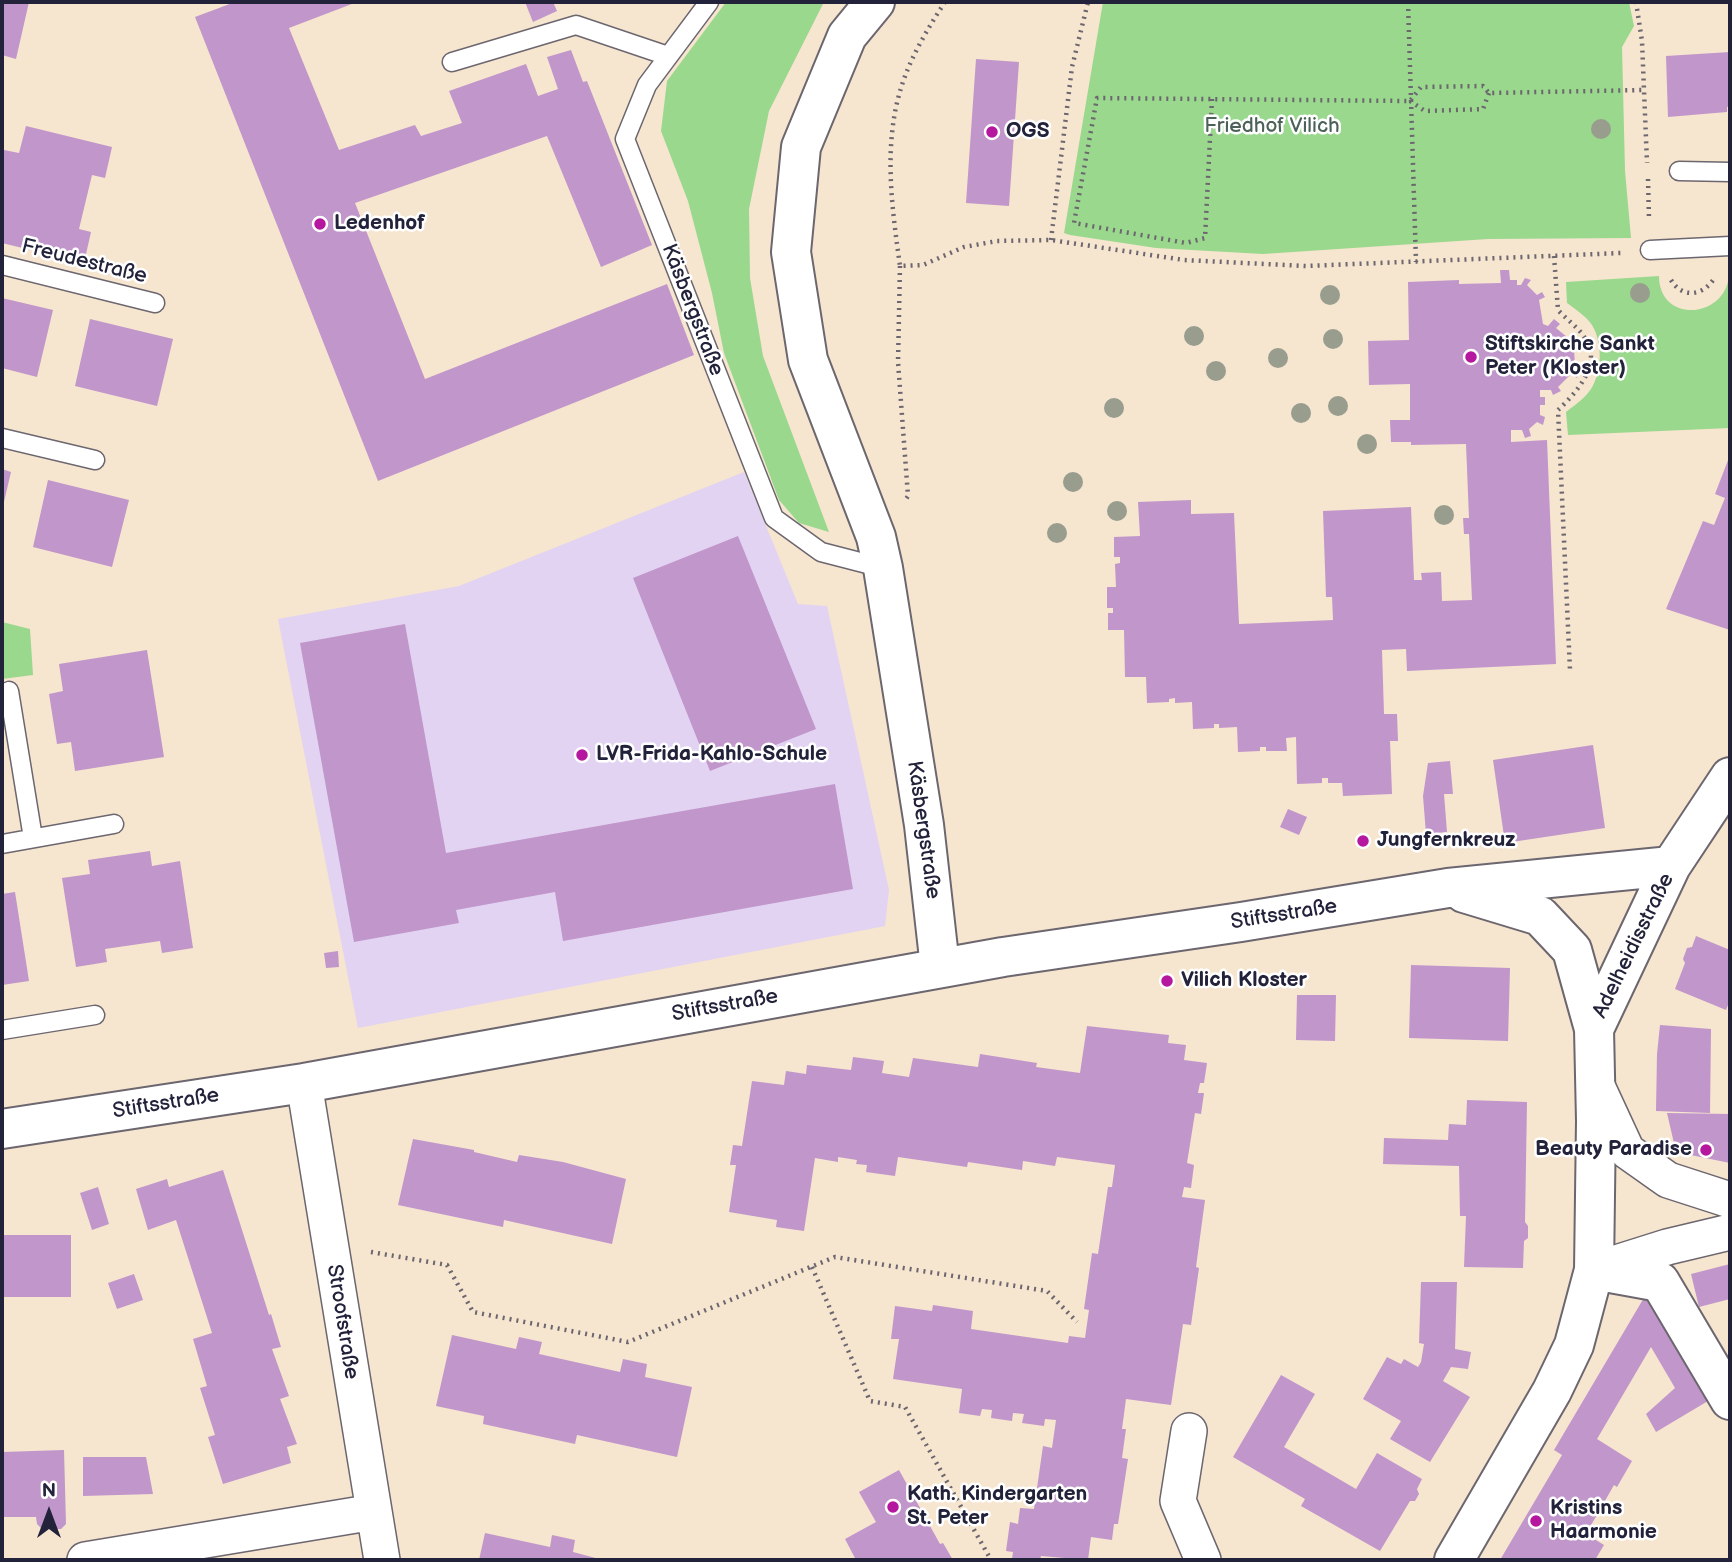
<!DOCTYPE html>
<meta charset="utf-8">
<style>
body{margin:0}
#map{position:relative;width:1732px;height:1562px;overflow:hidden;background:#f6e5cf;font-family:"Balsamiq Sans",sans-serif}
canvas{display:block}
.frame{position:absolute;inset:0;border:4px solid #22223b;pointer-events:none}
.north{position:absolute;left:14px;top:1478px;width:70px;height:70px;-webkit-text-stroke:5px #fff;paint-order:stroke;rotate:0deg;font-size:19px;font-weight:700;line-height:28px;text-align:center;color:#22223b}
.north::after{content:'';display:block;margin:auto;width:24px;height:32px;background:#22223b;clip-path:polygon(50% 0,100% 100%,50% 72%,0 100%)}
</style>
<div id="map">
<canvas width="1732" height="1562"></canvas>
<div class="frame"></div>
<div class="north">N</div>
</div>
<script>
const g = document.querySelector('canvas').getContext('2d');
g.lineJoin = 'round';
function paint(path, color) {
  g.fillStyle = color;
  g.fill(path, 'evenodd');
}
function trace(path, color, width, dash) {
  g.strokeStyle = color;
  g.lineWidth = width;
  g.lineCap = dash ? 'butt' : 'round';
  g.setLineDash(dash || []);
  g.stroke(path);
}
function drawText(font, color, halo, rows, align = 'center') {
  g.font = font + ' "Balsamiq Sans",sans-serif';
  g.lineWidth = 5;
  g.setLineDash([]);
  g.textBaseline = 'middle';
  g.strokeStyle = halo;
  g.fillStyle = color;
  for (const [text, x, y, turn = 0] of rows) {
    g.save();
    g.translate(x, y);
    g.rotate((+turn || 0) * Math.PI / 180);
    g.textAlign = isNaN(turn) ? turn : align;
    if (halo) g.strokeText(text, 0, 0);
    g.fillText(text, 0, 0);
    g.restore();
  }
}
const built = new Path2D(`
 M744,472L798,604L827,606L889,890L885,926L358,1028L278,619L459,586Z`);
const green = new Path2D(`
 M726,2H824L769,111L749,209L750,278L763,356L829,532L799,523L779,500L724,353L712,293L688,201L661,131L667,81Z
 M1103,2H1629L1634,26L1622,47L1625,171L1631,238L1488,239L1263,254L1156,248L1070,235L1064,233Z
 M1729,275L1730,428L1568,435L1566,412C1575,405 1585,398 1591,389C1602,372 1603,343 1592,325C1586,316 1575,309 1567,303L1566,282L1659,276C1659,324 1726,319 1729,275Z
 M2,622L30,629L33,675L2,679Z`);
const building = new Path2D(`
 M2,2H29L16,59L2,55Z
 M235,2H357L289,28L339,150L415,125L421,136L462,123L449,91L526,64L538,96L558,89L547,57L571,50L583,82L587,81L652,245L601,267L547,136L355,203L425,379L667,284L694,355L378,481L195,17Z
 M525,2H553L557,11L533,22Z
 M1730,52V106L1727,107V112L1668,117L1666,56Z
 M976,59L1019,62L1009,206L966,203Z
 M26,126L112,147L105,178L92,175L79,229L91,232L84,263L2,243L4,214L2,213V161L4,150L19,153Z
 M1500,270H1509L1510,280H1517V285H1521L1525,278L1531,280L1527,285L1537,295L1542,292L1545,297L1539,300L1543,324L1548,326L1554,319L1560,324L1556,328L1572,341L1576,338L1580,345L1574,348L1575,367L1581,370L1577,378L1571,374L1558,387L1561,391L1553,395L1551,390H1540V397H1545V405H1540V415L1545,417L1543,425L1537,422L1529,429L1531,436L1525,438L1522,430H1511V442L1547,440L1556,664L1407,671L1406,649L1382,650L1384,714H1397L1398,741H1390L1392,794L1343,796L1342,783H1328V778H1322V783L1297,784L1296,737L1286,738L1287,751H1266V747H1260V751L1238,752L1237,727L1219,728V724H1214V728L1193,729L1192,702L1175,703V698L1169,699V702L1147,703L1146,677H1125L1124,630H1108V613H1113V608H1107V587H1116L1115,564L1120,563V557H1114V537L1140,536L1138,502L1191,500V514L1234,513L1239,624L1333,620L1332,597H1326L1323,511L1411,507L1414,580H1422L1421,573L1441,572L1442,601L1472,600L1469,534H1464L1463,518H1469L1466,444L1411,445V442H1391L1390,420H1410V384L1369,385L1368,341L1409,340L1408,282L1459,280V284L1501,283Z
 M2,298L53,310L37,377L2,368Z
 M90,319L173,339L157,406L75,386Z
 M1730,455V630L1666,609L1703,521L1714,525L1725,498L1715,494Z
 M2,469L11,472L3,506H2Z
 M48,480L129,500L112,567L33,547Z
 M738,536L816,729L710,771L633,578Z
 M405,624L446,853L835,784L853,889L563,941L555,892L456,910L459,923L354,942L300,643Z
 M147,650L164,757L75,771L71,742L57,744L49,694L63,691L59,664Z
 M1593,745L1605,828L1505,843L1493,760Z
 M1450,761L1453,794H1444L1447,832L1426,834L1423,796L1428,763Z
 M1288,809L1307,817L1299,835L1280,827Z
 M150,851L152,866L180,861L193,948L162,953L160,941L105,949L107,962L76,967L62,878L90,874L88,860Z
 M15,892L29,981L2,985V894Z
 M1696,936L1730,950V1000L1726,1010L1675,989L1685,963L1683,959L1687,948L1692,947Z
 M338,951L339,967L326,968L324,953Z
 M1411,965L1510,968L1508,1041L1409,1038Z
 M1297,995H1336L1335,1041L1296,1040Z
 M1660,1025L1711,1029L1710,1113L1656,1111L1657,1054Z
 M1087,1026L1169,1035L1168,1043L1186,1045L1184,1060L1207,1063L1204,1083H1200L1198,1093H1204L1201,1114L1195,1113L1187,1163L1194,1165L1191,1188L1184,1187L1182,1197L1205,1200L1196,1267L1199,1268L1191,1325L1183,1324L1171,1405L1126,1399L1122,1429H1126L1122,1458L1128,1459L1118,1524H1114L1112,1540L1091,1537L1088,1560L1041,1556L1040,1560L1012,1559L1013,1552L1006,1551L1010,1522L1018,1524L1020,1508L1034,1509L1043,1446L1052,1448L1056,1420L1045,1419L1044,1426L1022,1423L1024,1414L1013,1413L1012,1421L991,1418L992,1410L982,1409L980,1416L959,1413L962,1389L893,1379L899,1339H891L895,1306L932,1311L933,1305L973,1311L971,1329L1068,1343L1069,1336L1085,1338L1089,1310L1084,1309L1092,1253L1098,1254L1108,1187H1112L1115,1165L1057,1157L1055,1166L1023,1161L1022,1170L968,1162L967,1167L898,1157L895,1176L866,1172L867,1165L856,1164L857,1160L838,1157V1162L815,1158L804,1231L776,1227L777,1220L729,1212L736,1165H730L733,1145L742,1146L752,1081L784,1085L786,1071L806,1074L807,1065L851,1070L853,1057L884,1061L882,1073L909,1077L913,1058L978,1067L980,1054L1037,1063L1036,1067L1080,1073Z
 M1467,1100L1527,1102L1525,1222L1528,1226V1238L1524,1241L1523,1268L1464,1267L1466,1216H1460L1459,1166L1383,1164L1384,1138L1448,1140L1449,1124L1466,1125Z
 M1667,1113L1730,1114V1163L1676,1152Z
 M413,1139L474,1150V1152L517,1162L519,1155L563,1162L626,1179L612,1244L504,1220L503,1227L398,1205Z
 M223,1170L269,1315L271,1314L281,1347L272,1349L289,1396L280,1399L297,1444L287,1447L291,1463L223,1484L208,1437L215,1435L200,1388L207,1386L193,1339L212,1333L176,1220L148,1230L136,1189L167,1179L169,1187Z
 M98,1187L109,1224L92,1230L80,1193Z
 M2,1235H71V1297H2Z
 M1730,1264V1299L1699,1307L1691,1274Z
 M134,1274L143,1300L117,1309L108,1283Z
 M1421,1282H1457L1455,1349L1471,1352L1468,1369L1451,1367L1443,1381L1470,1397L1430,1462L1390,1439L1401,1421L1363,1399L1387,1357L1401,1364L1404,1359L1418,1367L1421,1362L1424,1344L1419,1343Z
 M1645,1296H1649L1713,1398L1656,1432L1646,1414L1675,1388L1651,1347L1597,1439L1632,1461L1617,1487L1614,1485L1586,1534L1604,1545L1595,1560H1500L1562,1455L1554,1450Z
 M452,1335L516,1349L519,1337L542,1342L539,1354L620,1372L623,1359L647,1364L645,1377L692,1387L677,1457L577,1435L575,1444L483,1424L484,1416L436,1406Z
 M1281,1375L1315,1394L1284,1447L1356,1489L1377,1453L1422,1479L1417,1489L1419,1494L1415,1501H1410L1380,1551L1301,1506L1305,1499L1233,1457Z
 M64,1450L66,1524L61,1529H42L37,1524L36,1517H2V1452Z
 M83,1457H146L153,1494L83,1496Z
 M899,1470L940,1544L943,1543L953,1560H856L845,1539L876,1522L859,1492Z
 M485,1533L550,1547L552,1535L575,1540L573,1552L603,1560H479Z`);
const path = new Path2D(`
 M945,2C928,28 910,58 901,88C883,146 892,208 900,266L923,265L964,247L997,241L1051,240L1184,260L1306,266L1621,253
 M1408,2L1416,262
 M1636,2L1642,41L1647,163
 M1212,99L1205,238L1186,243L1074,223L1097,98L1410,101L1421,87L1483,86L1489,93L1644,90
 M1410,101L1425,111L1483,109L1489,93
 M1648,179L1649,219
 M1051,240L1072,67L1088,2
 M1554,256L1558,310C1567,320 1578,327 1585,338C1603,364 1576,393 1558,410L1570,670
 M900,266L898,362L908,496L906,499
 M1671,280C1683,300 1705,295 1715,277
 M371,1252L447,1265L473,1312L628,1342L835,1257L1047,1291L1077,1322
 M812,1267L870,1401L905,1407L991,1560`);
const service = new Path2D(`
 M709,2L647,85L625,139L774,518L821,552L883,568
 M452,62L576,25L668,56
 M1679,171L1730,172
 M1650,250L1730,246
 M2,265L155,303
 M2,438L95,460
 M9,691L33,838
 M2,844L114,824
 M2,1030L95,1015`);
const minor = new Path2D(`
 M304,1083L382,1560
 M1596,1084L1627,1151L1668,1180L1730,1200
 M1594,1270L1667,1247L1730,1232
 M1189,1431L1178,1501L1203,1560
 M85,1560L374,1512`);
const tertiary = new Path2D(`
 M875,2L847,36L801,147L791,252L808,360L876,537L883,568L924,825L940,967
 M1464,893L1540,916L1572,950L1594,1029
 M2,1129L304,1083L1003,957L1241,922L1448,888L1671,866
 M1594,1270L1660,1282L1730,1400
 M1454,1560L1552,1391L1574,1345L1594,1270L1596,1121L1594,1029L1671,866L1730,777`);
const trees = [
 [1601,129],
 [1640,293],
 [1330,295],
 [1194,336],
 [1333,339],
 [1278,358],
 [1216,371],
 [1338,406],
 [1114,408],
 [1301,413],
 [1367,444],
 [1073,482],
 [1117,511],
 [1444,515],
 [1057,533]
];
const markers = [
 [992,132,7,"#b5179e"],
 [320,224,7,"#b5179e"],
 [1471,357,7,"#b5179e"],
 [582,755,7,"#b5179e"],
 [1363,841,7,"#b5179e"],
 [1167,981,7,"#b5179e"],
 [1706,1150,7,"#b5179e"],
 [893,1507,7,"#b5179e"],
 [1536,1521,7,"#b5179e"]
];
const parkNames = [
 ["Friedhof Vilich",1272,127]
];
const poiNames = [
 ["OGS",1006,132],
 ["Ledenhof",334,224],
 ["Stiftskirche Sankt",1485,345],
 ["Peter (Kloster)",1485,369],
 ["LVR-Frida-Kahlo-Schule",596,755],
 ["Jungfernkreuz",1377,841],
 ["Vilich Kloster",1181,981],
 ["Beauty Paradise",1692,1150,"right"],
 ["Kath. Kindergarten",907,1495],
 ["St. Peter",907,1519],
 ["Kristins",1550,1509],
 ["Haarmonie",1550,1533]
];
const streetNames = [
 ["Freudestraße",84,262,14],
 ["Käsbergstraße",692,310,69],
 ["Käsbergstraße",923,830,82],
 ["Stiftsstraße",1284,915,-9],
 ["Adelheidisstraße",1634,946,-64],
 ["Stiftsstraße",725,1006,-10],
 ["Stiftsstraße",166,1104,-9],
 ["Stroofstraße",342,1322,81]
];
paint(built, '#e3d3f2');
paint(green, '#99d88d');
paint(building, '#c196cb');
trace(service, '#6c666f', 21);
trace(minor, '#6c666f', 38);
trace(tertiary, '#6c666f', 42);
trace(path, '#6c666f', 4.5, [2, 5]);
trace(service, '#fff', 18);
trace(minor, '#fff', 35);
trace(tertiary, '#fff', 38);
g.fillStyle = '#989d8e';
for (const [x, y] of trees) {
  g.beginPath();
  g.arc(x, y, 10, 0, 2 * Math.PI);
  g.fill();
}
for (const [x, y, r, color] of markers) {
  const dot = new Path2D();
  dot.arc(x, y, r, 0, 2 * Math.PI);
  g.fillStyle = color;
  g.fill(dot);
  trace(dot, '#fff', 2.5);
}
drawText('21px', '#4c6258', '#fff', parkNames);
drawText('bold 21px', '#22223b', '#fff', poiNames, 'left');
drawText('21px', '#22223b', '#fff', streetNames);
</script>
